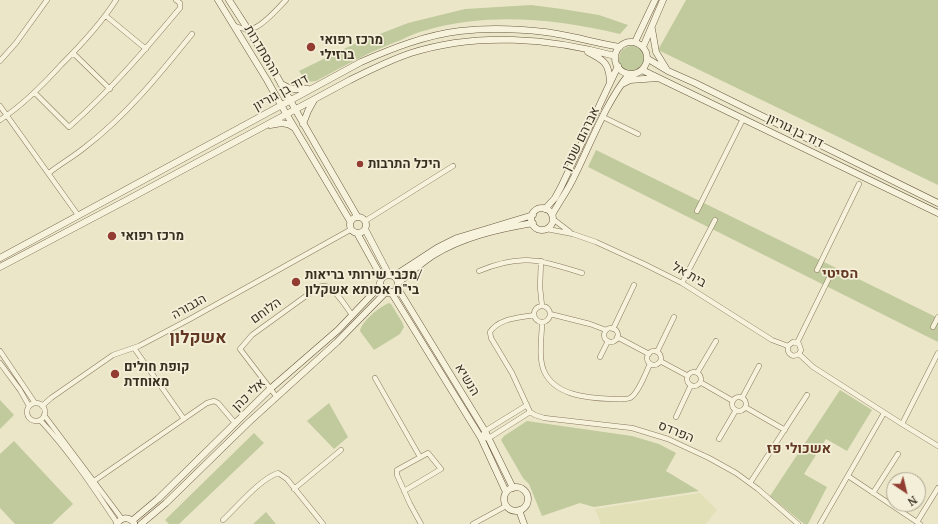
<!DOCTYPE html>
<meta charset="utf-8">
<style>
body{margin:0}
#map{position:relative;width:938px;height:524px;overflow:hidden;background:#ece6c9;font-family:"PT Serif",serif}
canvas{display:block}
.north{position:absolute;left:886px;top:472px;width:40px;height:40px;box-sizing:border-box;background:#f4efd8;border:1px solid #a9a38f;border-radius:50%;rotate:145deg;font-size:11px;font-weight:700;line-height:16px;text-align:center;color:#393021}
.north::after{content:'';display:block;margin:auto;width:14px;height:18px;background:#933d32;clip-path:polygon(50% 0,100% 100%,50% 72%,0 100%)}
</style>
<div id="map">
<canvas width="938" height="524"></canvas>
<div class="north">N</div>
</div>
<script>
const g = document.querySelector('canvas').getContext('2d');
g.lineJoin = 'round';
function paint(path, color) {
  g.fillStyle = color;
  g.fill(path, 'evenodd');
}
function trace(path, color, width, dash) {
  g.strokeStyle = color;
  g.lineWidth = width;
  g.lineCap = dash ? 'butt' : 'round';
  g.setLineDash(dash || []);
  g.stroke(path);
}
function drawText(font, color, halo, rows, align = 'center') {
  g.font = font + ' "PT Serif",Heebo,serif';
  g.lineWidth = 3.5;
  g.setLineDash([]);
  g.textBaseline = 'middle';
  g.strokeStyle = halo;
  g.fillStyle = color;
  for (const [text, x, y, turn = 0] of rows) {
    g.save();
    g.translate(x, y);
    g.rotate((+turn || 0) * Math.PI / 180);
    g.textAlign = isNaN(turn) ? turn : align;
    if (halo) g.strokeText(text, 0, 0);
    g.fillText(text, 0, 0);
    g.restore();
  }
}
const farmland = new Path2D(`
 M700,493L717,510L706,524H601L595,509Z`);
const green = new Path2D(`
 M686,0H938V185L658,50Z
 M531,5L562,9L599,15L628,25L620,34C556,19 490,12 427,30C418,32 409,36 401,40C371,51 344,66 316,81L307,82L299,71L354,44L408,23L465,9Z
 M619 59a13 13 0 1 1 26 0a13 13 0 1 1-26 0Z
 M596,150L938,318V342L588,167Z
 M389,303L391,304L402,322L404,327L400,334L374,350L360,331C362,321 379,307 389,303Z
 M840,390L872,410L847,451L826,439L804,474L827,487L808,524H804L770,496Z
 M0,400L14,415L0,429Z
 M329,403L348,437L334,449L307,421Z
 M527,421L632,436L659,444L676,453L666,471L699,491L594,507L580,503L542,516L529,484L523,478L501,440L504,436Z
 M254,433L264,443L179,524H169L165,520Z
 M14,441L73,504L52,524H15L0,508V454Z
 M266,512L276,524H253Z`);
const street = new Path2D(`
 M106,16L146,49
 M235,26C240,28 248,31 254,28C265,24 278,8 286,0
 M73,53L110,89
 M0,61L16,43L47,0
 M35,93L69,127C110,91 145,50 180,8V3L176,0
 M0,106L78,215
 M603,117L638,134
 M0,120C23,105 42,86 61,65C81,45 101,24 116,0
 M49,173C60,164 73,157 84,148C126,116 159,75 192,34
 M697,211L743,119
 M553,219L570,232
 M365,221L453,166
 M547,229L573,234L596,242L644,264L682,283L772,340L788,346
 M541,261L540,287L542,306
 M817,270L859,184
 M479,271C522,253 539,260 582,273
 M682,283L715,220
 M534 314a8 8 0 1 1 16 0a8 8 0 1 1-16 0Z
 M550,314L590,324L606,330
 M534,315C519,318 499,318 490,332L491,338L512,373L530,412L535,415L544,418L632,428L668,439L709,458L736,473L758,489L798,524
 M542,322C542,337 538,357 544,371C555,396 588,398 612,399C617,399 625,400 630,398C638,394 646,372 650,364
 M933,327L938,317
 M604 335a7 7 0 1 1 14 0a7 7 0 1 1-14 0Z
 M613,329L634,285
 M617,337L649,354
 M797,343L830,276
 M788,346L793,342L799,344L801,350L799,354
 M788,346V351C790,356 794,357 799,354
 M134,348L184,419
 M0,351L35,403
 M647 358a7 7 0 1 1 14 0a7 7 0 1 1-14 0Z
 M657,352L674,317
 M799,354L813,367L902,424L938,446
 M600,357L608,341
 M660,361L688,376
 M0,363L20,390L29,406
 M687 379a7 7 0 1 1 14 0a7 7 0 1 1-14 0Z
 M697,373L716,341
 M375,378L420,457
 M700,382L733,401
 M276,396L240,349L252,335L317,288C319,287 320,286 323,286C333,284 346,307 352,315
 M732 404a7 7 0 1 1 14 0a7 7 0 1 1-14 0Z
 M742,398L759,366
 M27 412a9 9 0 1 1 18 0a9 9 0 1 1-18 0Z
 M527,405L485,431L481,438H489L530,412
 M42,406L51,398L113,355L139,346L190,319L350,230
 M745,407L785,430
 M44,415L122,519
 M676,417L691,385
 M40,420C69,451 93,487 117,523
 M902,424L938,353
 M719,439L736,410
 M848,476L920,524
 M94,481L207,403L214,401L218,403L235,423
 M750,483L807,395
 M294,489L341,450
 M404,491L441,469L428,453L397,470V475L410,504L421,524
 M873,493L898,454
 M223,520C237,507 260,479 278,473L287,479L323,524
 M917,522L938,488
 M473,524L506,506
 M820,524L884,413`);
const secondary = new Path2D(`
 M218,0L267,80L281,105L350,221
 M229,0L269,62L295,109L357,216
 M652,29L656,52L667,70
 M615 58a16 16 0 1 1 32 0a16 16 0 1 1-32 0Z
 M635,42L655,0
 M643,47L663,0
 M588,52C604,60 609,63 610,82
 M648,59L668,71L695,83L938,203
 M642,70L938,213
 M281,84L291,89H308
 M622,84L630,80L658,78
 M303,124L308,111L314,100
 M270,125C278,124 286,121 293,127
 M531 219a11 11 0 1 1 22 0a11 11 0 1 1-22 0Z
 M545,209L555,198L561,187L618,66
 M552,215C559,202 568,190 574,177C591,143 605,104 629,74
 M350 225a8 8 0 1 1 16 0a8 8 0 1 1-16 0Z
 M365,229L389,275
 M357,233L382,278
 M0,258L361,62C393,48 426,35 460,31C487,28 518,29 545,32C570,35 595,43 620,47
 M0,267L125,201L350,80C370,70 390,60 411,53C477,32 550,38 615,56
 M380 284a9 9 0 1 1 18 0a9 9 0 1 1-18 0Z
 M394,276L437,248L457,238L533,215
 M398,283C409,274 420,264 432,256C462,237 498,229 533,223
 M397,287L485,431L513,488
 M391,292L481,438L506,492
 M504 499a12 12 0 1 1 24 0a12 12 0 1 1-24 0Z
 M519,510L524,524
 M133,520L158,499L270,389L338,330L380,286
 M117,524C121,517 129,516 134,523
 M141,524L166,503L249,422L337,342L386,292`);
const markers = [
 [311,47,5,"#933d32"],
 [360,164,4,"#933d32"],
 [112,236,5,"#933d32"],
 [296,282,5,"#933d32"],
 [115,374,5,"#933d32"]
];
const poiNames = [
 ["מרכז רפואי",320,40],
 ["ברזילי",320,55],
 ["היכל התרבות",368,164],
 ["מרכז רפואי",121,236],
 ["מכבי שירותי בריאות/",305,275],
 ["בי\"ח אסותא אשקלון",305,290],
 ["קופת חולים",124,367],
 ["מאוחדת",124,382]
];
const streetNames = [
 ["ההסתדרות",262,51,59],
 ["דוד בן גוריון",281,93,-29],
 ["דוד בן גוריון",795,131,26],
 ["אברהם שטרן",581,139,-64],
 ["בית אל",689,275,30],
 ["הגבורה",189,307,-29],
 ["הלוחם",266,311,-36],
 ["הנשיא",467,380,59],
 ["אלי כהן",249,395,-44],
 ["הפרדס",676,432,22]
];
const neighbourhoodNames = [
 ["הסיטי",840,274],
 ["אשכולי פז",799,449]
];
const districtNames = [
 ["אשקלון",198,338]
];
paint(farmland, '#e1e0b7');
paint(green, '#c0ca9d');
trace(street, '#88795f', 5.5);
trace(secondary, '#6a5a42', 7);
trace(street, '#f7f2dc', 4.5);
trace(secondary, '#f7f2dc', 6);
for (const [x, y, r, color] of markers) {
  const dot = new Path2D();
  dot.arc(x, y, r, 0, 2 * Math.PI);
  g.fillStyle = color;
  g.fill(dot);
  trace(dot, '#f4efd8', 1.5);
}
drawText('bold 13px', '#393021', '#f4efd8', poiNames, 'left');
drawText('13px', '#393021', '#f4efd8', streetNames);
drawText('bold 14px', '#633823', '#f4efd8', neighbourhoodNames);
drawText('bold 17px', '#633823', '#f4efd8', districtNames);
</script>
